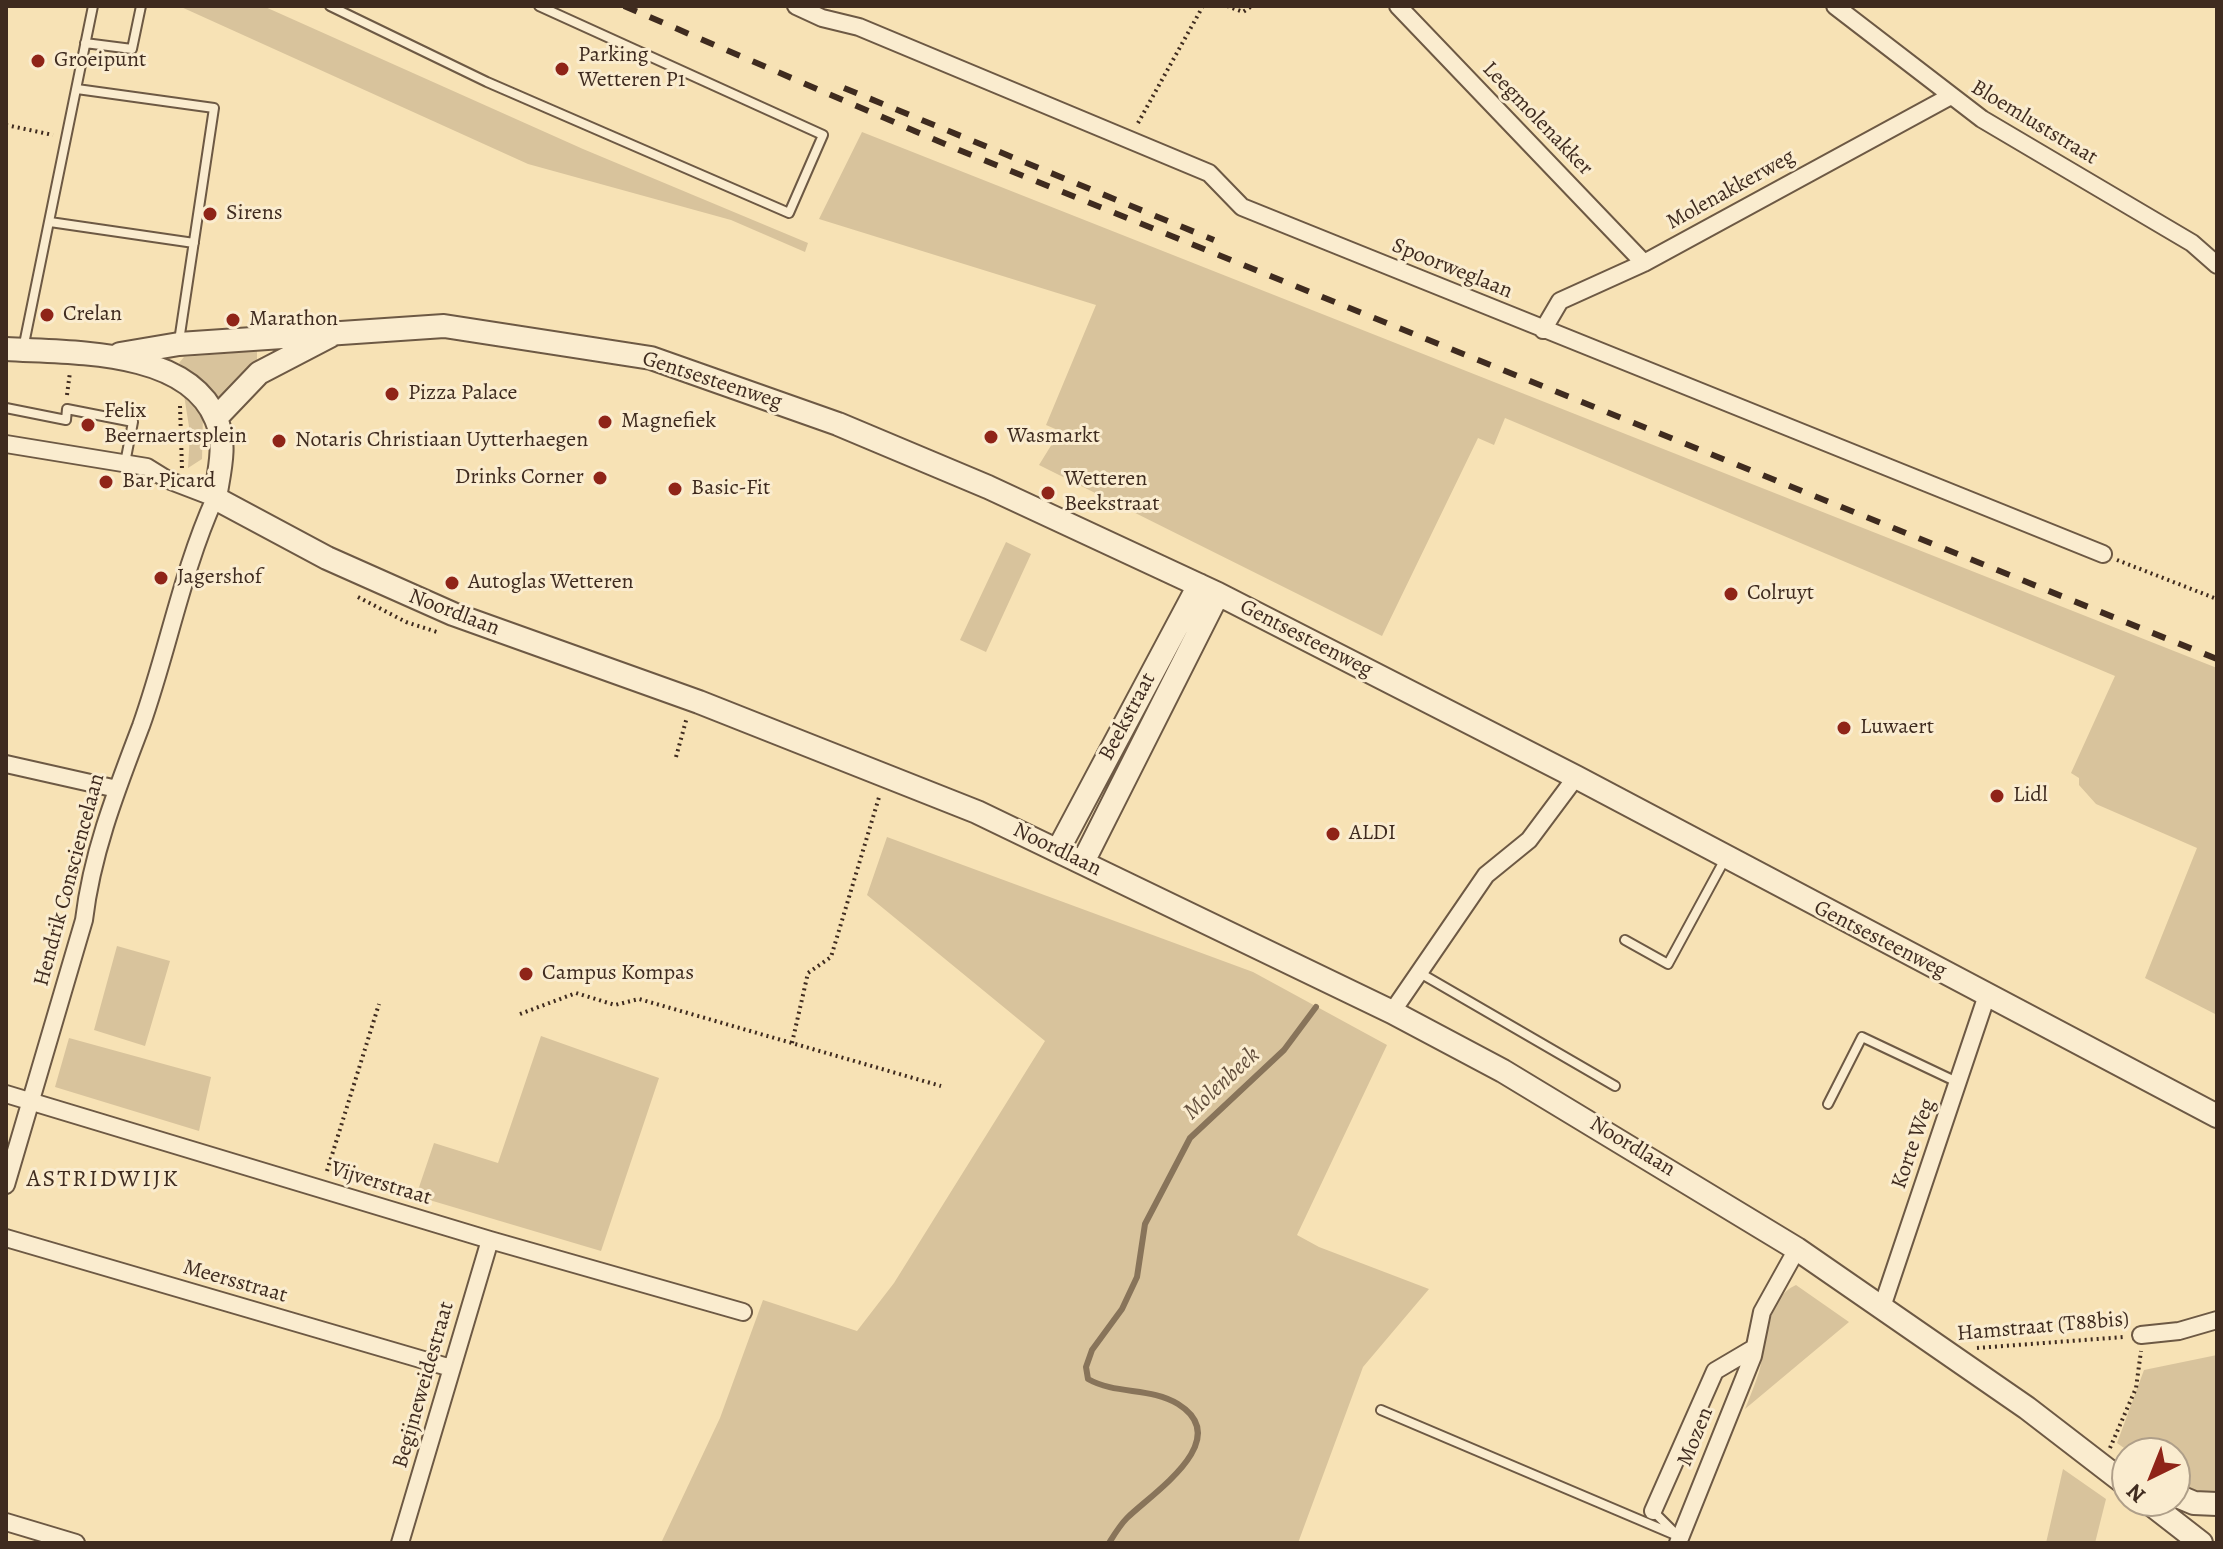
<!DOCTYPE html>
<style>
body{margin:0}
#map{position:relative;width:2223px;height:1549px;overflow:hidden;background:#f7e2b5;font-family:Alegreya,serif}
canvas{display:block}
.frame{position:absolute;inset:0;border:8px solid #3f2b1f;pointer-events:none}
.north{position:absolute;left:2111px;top:1437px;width:80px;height:80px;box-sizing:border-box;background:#faeccf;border:2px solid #af9f89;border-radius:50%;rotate:223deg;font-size:22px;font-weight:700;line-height:32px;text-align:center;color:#3f2b1f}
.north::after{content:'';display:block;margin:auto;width:28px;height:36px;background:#8f2418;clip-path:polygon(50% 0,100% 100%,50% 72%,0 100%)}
</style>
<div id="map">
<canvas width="2223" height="1549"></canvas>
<div class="frame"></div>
<div class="north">N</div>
</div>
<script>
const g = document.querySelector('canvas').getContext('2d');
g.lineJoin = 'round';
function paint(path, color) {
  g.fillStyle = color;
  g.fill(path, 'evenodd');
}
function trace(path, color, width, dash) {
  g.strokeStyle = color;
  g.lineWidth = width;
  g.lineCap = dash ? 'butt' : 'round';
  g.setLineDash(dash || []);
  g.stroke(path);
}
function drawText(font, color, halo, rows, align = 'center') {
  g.font = font + ' Alegreya,serif';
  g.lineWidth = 6;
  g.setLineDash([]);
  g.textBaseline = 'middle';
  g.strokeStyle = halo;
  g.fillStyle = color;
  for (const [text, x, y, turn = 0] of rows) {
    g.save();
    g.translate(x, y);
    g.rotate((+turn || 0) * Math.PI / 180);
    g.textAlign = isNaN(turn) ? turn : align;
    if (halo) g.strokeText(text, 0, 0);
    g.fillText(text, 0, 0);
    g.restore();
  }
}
const green = new Path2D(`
 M179,6H263L583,149L808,243L805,252L731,220L528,164Z
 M862,132L2217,668V1015L2145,978L2197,848L2096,804L2079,785V778L2071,773L2115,676L1505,418L1494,445L1478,438L1382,636L1039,465L1060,431L1046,425L1096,305L819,219Z
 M257,351V361L218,399L179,363L184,357Z
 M184,395L203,414L202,459L188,468L190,433Z
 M1006,542L1031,554L986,652L960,640Z
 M887,837L1253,972L1387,1045L1297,1235L1319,1247L1429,1289L1363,1367L1298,1543H661L720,1418L763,1300L857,1331L894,1283L1045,1041L867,895Z
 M117,946L170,961L145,1046L94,1030Z
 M541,1036L659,1078L601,1251L416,1196L434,1143L498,1163Z
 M69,1038L211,1077L199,1131L55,1087Z
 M1796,1285L1849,1322L1745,1409C1750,1397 1755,1384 1759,1372C1767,1345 1766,1298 1796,1285Z
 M2217,1355V1495L2191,1494L2175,1483V1453H2131L2117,1443L2144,1370Z
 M2063,1469L2106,1499L2095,1543H2046Z`);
const stream = new Path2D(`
 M1109,1543C1114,1535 1120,1525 1127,1518C1151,1494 1236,1440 1178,1404C1151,1387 1116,1395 1088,1379L1086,1367L1092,1350L1122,1309L1137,1277L1145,1224L1190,1138L1284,1050L1316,1007`);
const path = new Path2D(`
 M1227,6L1243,12L1252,6
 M1138,123L1203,6
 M6,125L53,135
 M67,395L70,372
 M180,406L182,469
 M2117,560L2217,599
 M358,597L406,622L437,632
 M676,757L687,717
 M520,1014L576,993L615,1005L639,999L941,1086
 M792,1043L808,973L831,957L880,794
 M327,1171L379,1004
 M1977,1348L2124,1337
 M2110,1448L2136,1388L2141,1351`);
const service = new Path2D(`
 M330,6L487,82L789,213L823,135L539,6
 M85,43L132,49L141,6
 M77,89L214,108L179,341
 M50,222L194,243
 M23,349L93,6
 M6,408L66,420L67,409L133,422L125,463
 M1625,940L1668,964L1725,859
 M1420,973L1615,1086
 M1828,1104L1862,1037L1957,1082
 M1381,1410L1680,1537
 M1653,1511L1676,1534`);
const minor = new Path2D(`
 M796,6L822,18L859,27L1209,173L1242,207L2103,554
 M1398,6L1644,263
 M1835,6L1982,119L2192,243L2217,265
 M1543,330L1560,301L1644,263L1949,97
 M6,444L147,467L168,480L215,498C182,571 168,650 141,726C117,789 92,852 84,920L6,1185
 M6,764L117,789
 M1392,1012L1486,875L1529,840L1576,777
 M6,1094L490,1240L743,1312
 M6,1238L451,1368
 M1882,1307L1987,995
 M2141,1335L2179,1331L2217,1320
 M1653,1511L1715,1371L1754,1348
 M6,1522L76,1543
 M400,1543L490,1240
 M1678,1543L1753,1356L1762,1312L1797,1249`);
const tertiary = new Path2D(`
 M6,349C70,353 187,348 216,419C227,444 219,472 215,498L327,558L453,614L699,702L977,812L1392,1012L1503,1071L1797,1249L2027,1408L2127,1485
 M120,354L179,344L444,326L651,358L838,424L988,487L1218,594L1576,777L2217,1116
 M216,418L259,373L330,336
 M1058,850L1199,585
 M1083,862L1218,594
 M2175,1495L2194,1503L2217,1504
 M2147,1501L2201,1543`);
const rail = new Path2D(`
 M624,6L959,150L2217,659
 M844,88L1214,240`);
const markers = [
 [38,61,8,"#8f2418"],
 [562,69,8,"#8f2418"],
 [210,214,8,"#8f2418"],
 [47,315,8,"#8f2418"],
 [233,320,8,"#8f2418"],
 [392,394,8,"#8f2418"],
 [605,422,8,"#8f2418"],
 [88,425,8,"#8f2418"],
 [991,437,8,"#8f2418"],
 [279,441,8,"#8f2418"],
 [600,478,8,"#8f2418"],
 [106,482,8,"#8f2418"],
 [675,489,8,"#8f2418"],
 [1048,493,8,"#8f2418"],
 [161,578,8,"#8f2418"],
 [452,583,8,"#8f2418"],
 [1731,594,8,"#8f2418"],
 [1844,728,8,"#8f2418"],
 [1997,796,8,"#8f2418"],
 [1333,834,8,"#8f2418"],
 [526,974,8,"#8f2418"]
];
const poiNames = [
 ["Parking",578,56],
 ["Wetteren P1",578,81],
 ["Groeipunt",54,61],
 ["Sirens",226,214],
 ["Crelan",63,315],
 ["Marathon",249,320],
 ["Pizza Palace",408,394],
 ["Felix",104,412],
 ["Beernaertsplein",104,437],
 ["Magnefiek",621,422],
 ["Wasmarkt",1007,437],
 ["Notaris Christiaan Uytterhaegen",295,441],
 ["Drinks Corner",584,478,"right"],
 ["Wetteren",1064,480],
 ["Beekstraat",1064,505],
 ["Bar Picard",122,482],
 ["Basic-Fit",691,489],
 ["Jagershof",177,578],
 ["Autoglas Wetteren",468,583],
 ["Colruyt",1747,594],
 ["Luwaert",1860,728],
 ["Lidl",2013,796],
 ["ALDI",1349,834],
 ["Campus Kompas",542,974]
];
const streetNames = [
 ["Leegmolenakker",1537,119,46],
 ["Bloemluststraat",2034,123,31],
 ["Molenakkerweg",1731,190,-29],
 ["Spoorweglaan",1452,269,22],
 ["Gentsesteenweg",712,381,18],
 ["Noordlaan",454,613,21],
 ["Gentsesteenweg",1306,639,27],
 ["Beekstraat",1128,717,-62],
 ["Noordlaan",1057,850,26],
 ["Hendrik Consciencelaan",70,880,-75],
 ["Gentsesteenweg",1880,940,27],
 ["Korte Weg",1914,1144,-71],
 ["Noordlaan",1632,1147,31],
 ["Vijverstraat",381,1184,17],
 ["Meersstraat",235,1282,16],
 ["Hamstraat (T88bis)",2043,1327,-5],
 ["Begijneweidestraat",424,1385,-74],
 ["Mozen",1696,1437,-68]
];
const waterNames = [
 ["Molenbeek",1222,1084,-43]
];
const neighbourhoodNames = [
 ["ASTRIDWIJK",103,1180]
];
paint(green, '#d8c39c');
trace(stream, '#88745a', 6);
trace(service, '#6d5944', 12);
trace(minor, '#6d5944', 20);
trace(tertiary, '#6d5944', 26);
trace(path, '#3f2b1f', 4, [2, 4]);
trace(service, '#faeccf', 8);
trace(minor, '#faeccf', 16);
trace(tertiary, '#faeccf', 22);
trace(rail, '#3f2b1f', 6, [14, 14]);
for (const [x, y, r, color] of markers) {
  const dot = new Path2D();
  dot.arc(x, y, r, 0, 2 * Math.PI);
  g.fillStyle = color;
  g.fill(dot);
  trace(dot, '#faeccf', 3);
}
drawText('22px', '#3f2b1f', '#faeccf', poiNames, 'left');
drawText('22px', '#3f2b1f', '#faeccf', streetNames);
drawText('italic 24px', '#634f3d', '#faeccf', waterNames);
g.letterSpacing = '2px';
drawText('24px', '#3f2b1f', '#faeccf', neighbourhoodNames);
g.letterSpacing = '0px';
</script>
